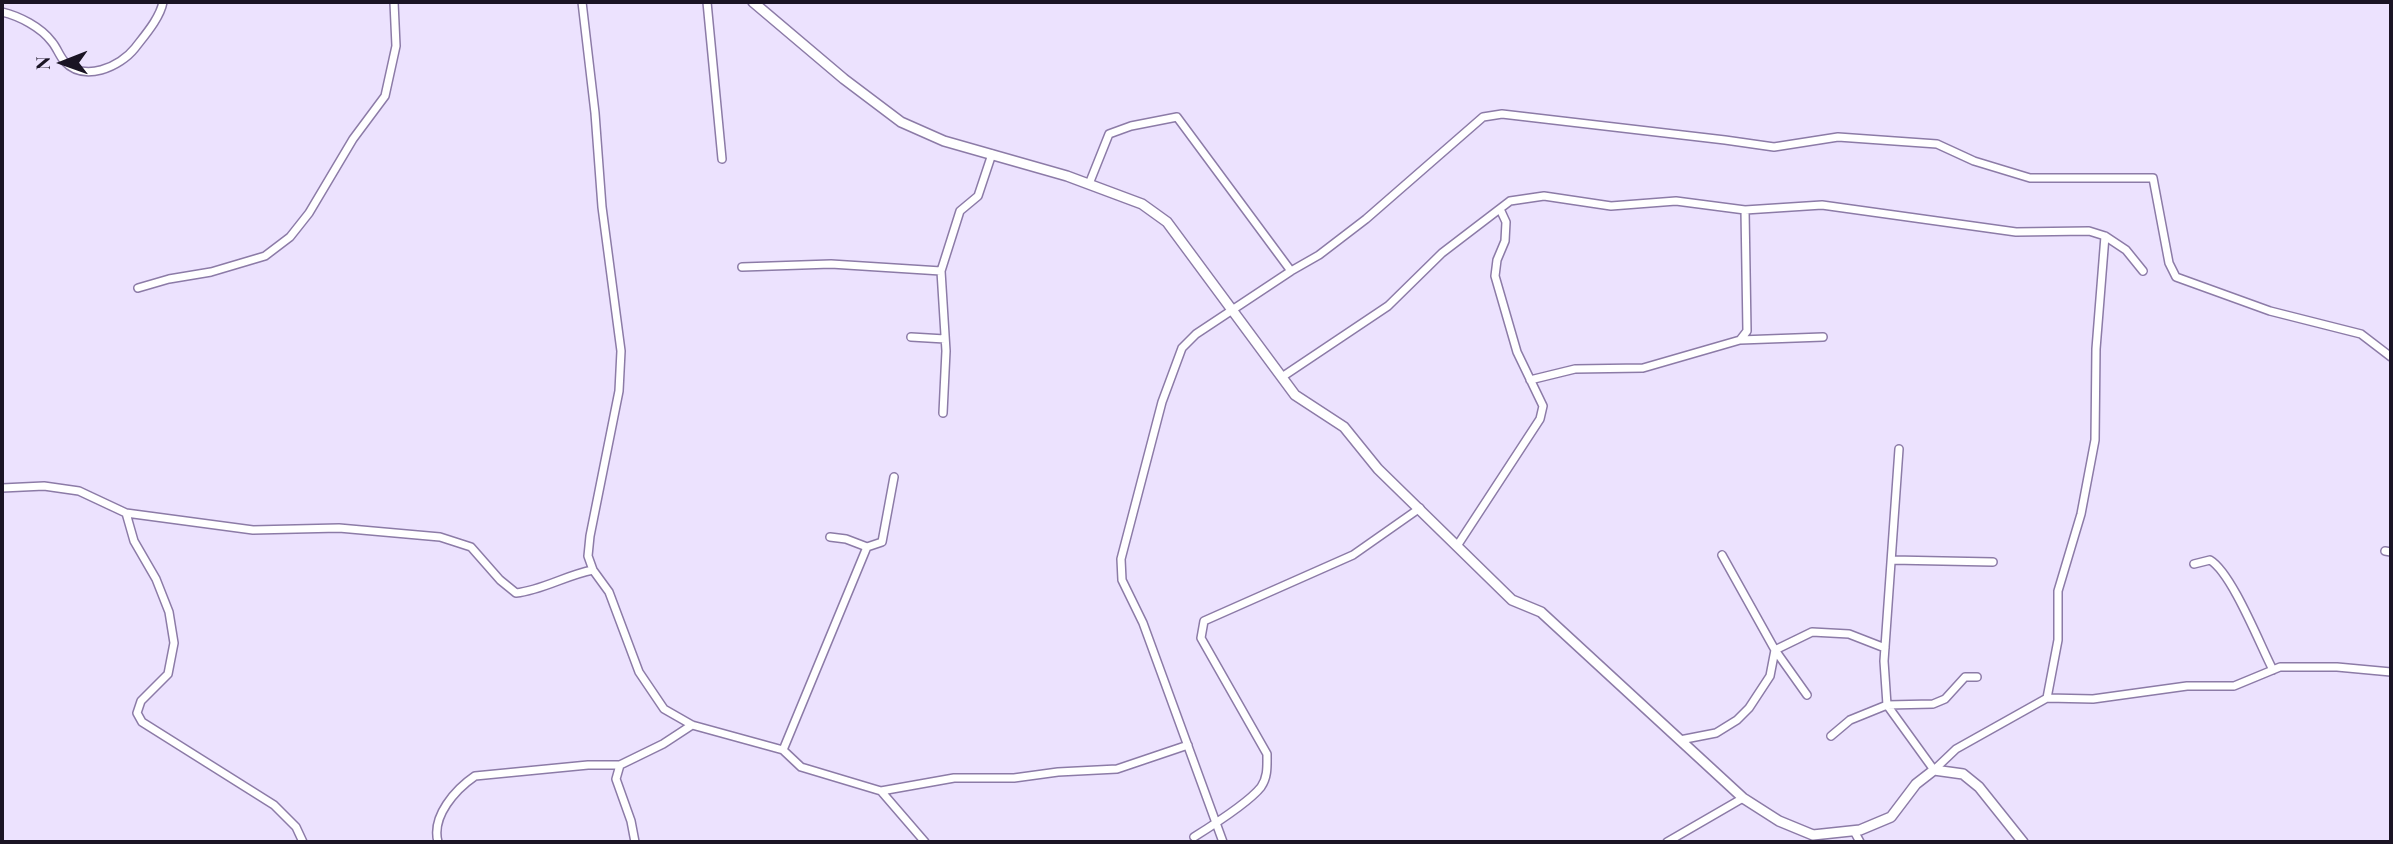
<!DOCTYPE html>
<style>
body{margin:0}
#map{position:relative;width:2393px;height:844px;overflow:hidden;background:#ece2fe;font-family:"Playfair Display",serif}
canvas{display:block}
.frame{position:absolute;inset:0;border:4px solid #1a1424;pointer-events:none}
.north{position:absolute;left:28px;top:28px;width:70px;height:70px;-webkit-text-stroke:5px #ece2fe;paint-order:stroke;rotate:269deg;font-size:19px;font-weight:700;line-height:28px;text-align:center;color:#1a1424}
.north::after{content:'';display:block;margin:auto;width:24px;height:32px;background:#1a1424;clip-path:polygon(50% 0,100% 100%,50% 72%,0 100%)}
</style>
<div id="map">
<canvas width="2393" height="844"></canvas>
<div class="frame"></div>
<div class="north">N</div>
</div>
<script>
const g = document.querySelector('canvas').getContext('2d');
g.lineJoin = 'round';
function trace(path, color, width, dash) {
  g.strokeStyle = color;
  g.lineWidth = width;
  g.lineCap = dash ? 'butt' : 'round';
  g.setLineDash(dash || []);
  g.stroke(path);
}
const minor = new Path2D(`
 M582,2L595,113L602,207L621,351L619,391L590,536L588,556L593,570L609,592L639,672L664,709L692,725L783,750L801,767L881,791L925,842
 M707,2L722,159
 M2,12C19,16 41,27 52,42C57,48 59,55 64,61C84,83 120,67 135,48C145,35 160,18 163,2
 M1089,184L1109,134L1131,126L1177,117L1291,271
 M742,267L831,264L941,271
 M138,288L169,279L211,272L265,256L290,237L309,213L353,139L385,96L396,46L394,2
 M911,337L945,339
 M1740,340L1823,337
 M1282,377L1388,306L1442,253L1510,201L1544,196L1611,206L1676,201L1745,210L1822,205L2016,232L2089,231L2105,236L2126,250L2143,271
 M1530,380L1575,369L1643,368L1740,340L1747,331L1745,210
 M943,413L946,351L941,271L960,211L978,196L992,154
 M1899,449L1884,661L1887,705L1934,770L1956,749L2047,698L2093,699L2187,686H2234L2280,667H2337L2391,672
 M2,488L44,486L79,491L126,513L253,530L339,528L440,537L471,547L500,580L516,593C543,590 566,575 593,570
 M126,513L134,541L156,579L169,612L174,643L168,674L141,701L137,713L142,722L274,805L296,827L303,842
 M830,537L846,539L867,547
 M1457,546L1540,419L1543,406L1517,352L1495,276L1497,260L1505,241L1506,222L1500,209
 M2385,551L2391,552
 M1722,555L1775,650L1807,695
 M1892,560L1993,562
 M2194,564L2210,560C2232,573 2260,645 2273,670
 M2047,698L2058,640V591L2081,514L2095,440L2096,349L2105,236
 M1831,736L1850,720L1887,705L1933,704L1945,699L1965,677H1977
 M1680,740L1716,733L1737,720L1749,708L1770,676L1775,650L1812,632L1849,634L1885,648
 M783,750L867,547L882,542L894,477
 M881,791L954,778H1014L1058,772L1117,769L1188,745
 M1854,831L1860,842
 M1194,837C1210,827 1250,801 1261,787C1268,777 1267,766 1267,754L1201,638L1204,621L1353,555L1420,508
 M438,842C431,816 456,789 475,776L588,765H620
 M635,842L631,821L616,779L620,765L663,744L692,725
 M1223,842L1143,623L1122,580L1121,559L1162,402L1182,348L1196,334L1291,271L1319,255L1366,219L1483,117L1502,114L1725,140L1774,147L1838,137L1937,144L1974,161L2030,178H2153L2169,263L2176,277L2270,311L2361,334L2391,357
 M1667,842L1743,798`);
const tertiary = new Path2D(`
 M753,2L844,79L901,122L944,141L1067,176L1142,204L1167,222L1295,395L1344,427L1378,469L1512,600L1541,612L1743,798L1779,821L1813,835L1860,830L1891,817L1916,784L1934,770L1963,774L1979,787L2023,842`);
trace(minor, '#8c7ba7', 10);
trace(tertiary, '#8c7ba7', 12);
trace(minor, '#fff', 7);
trace(tertiary, '#fff', 9);
</script>
